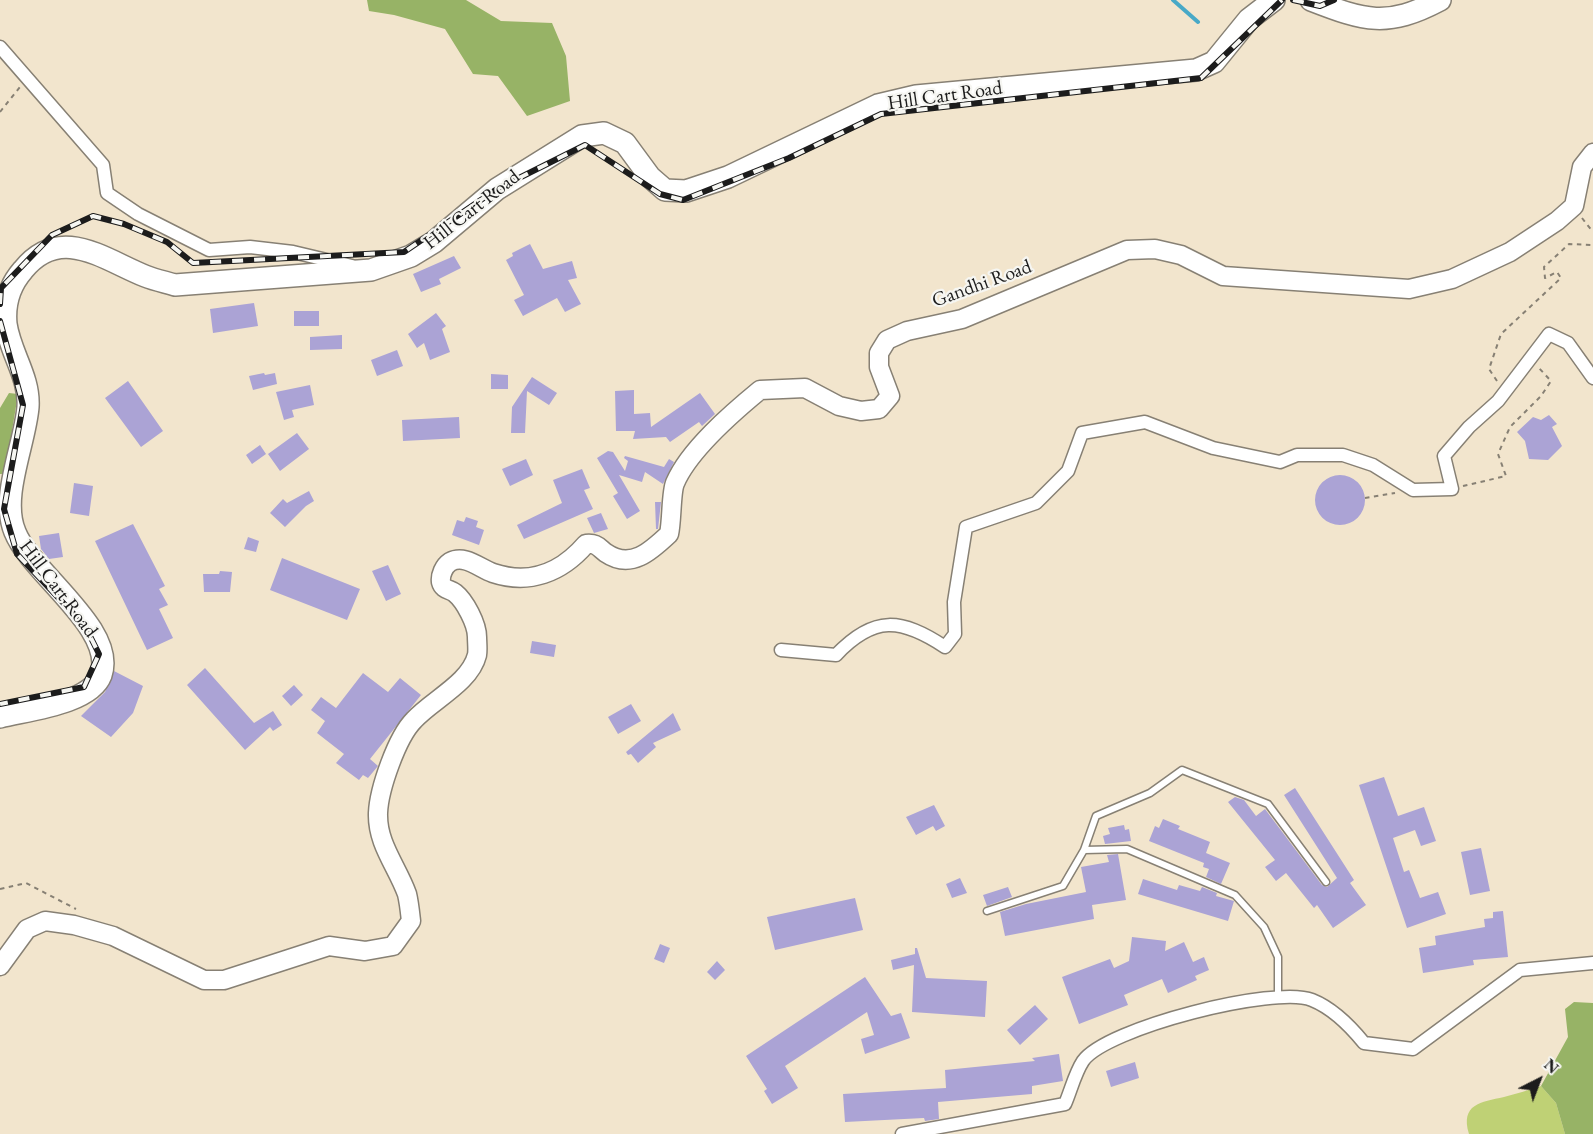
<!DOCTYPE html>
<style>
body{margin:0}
#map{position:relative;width:1593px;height:1134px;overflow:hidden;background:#f2e5cd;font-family:"EB Garamond",serif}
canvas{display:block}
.north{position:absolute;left:1509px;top:1050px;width:60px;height:60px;-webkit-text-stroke:4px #f6f6f2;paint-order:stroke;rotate:42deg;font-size:16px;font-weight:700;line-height:24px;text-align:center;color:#1c1c1c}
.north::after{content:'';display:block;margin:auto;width:21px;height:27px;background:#1c1c1c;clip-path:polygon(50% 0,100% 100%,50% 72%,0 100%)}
</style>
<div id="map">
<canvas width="1593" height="1134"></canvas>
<div class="north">N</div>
</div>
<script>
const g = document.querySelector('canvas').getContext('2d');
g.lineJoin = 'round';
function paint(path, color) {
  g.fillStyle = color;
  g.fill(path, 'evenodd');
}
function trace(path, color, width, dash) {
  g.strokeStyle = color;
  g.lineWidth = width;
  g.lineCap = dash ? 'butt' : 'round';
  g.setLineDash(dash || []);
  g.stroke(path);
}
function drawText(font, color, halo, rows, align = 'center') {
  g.font = font + ' "EB Garamond",serif';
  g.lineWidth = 4.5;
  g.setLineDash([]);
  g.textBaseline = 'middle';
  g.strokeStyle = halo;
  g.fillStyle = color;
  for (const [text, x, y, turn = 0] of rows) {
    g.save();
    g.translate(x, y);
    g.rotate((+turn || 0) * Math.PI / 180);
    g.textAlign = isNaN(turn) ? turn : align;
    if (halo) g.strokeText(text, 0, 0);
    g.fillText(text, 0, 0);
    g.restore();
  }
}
const green = new Path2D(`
 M1541,1086L1556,1103L1565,1134H1469C1460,1104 1481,1102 1504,1097C1516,1094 1528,1090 1541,1086Z`);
const forest = new Path2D(`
 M367,0H466L501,21L552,23L566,56L570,101L527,116L498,76L473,74L445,29L394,15L369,11Z
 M9,393L18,394L5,474H0V408Z
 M1574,1002L1593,1003V1134H1565L1556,1103L1541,1086L1568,1037L1565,1009Z`);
const stream = new Path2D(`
 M1173,0L1198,22`);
const building = new Path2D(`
 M530,244L543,269L572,261L577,278L568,280L581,304L565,312L557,298L523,316L514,300L524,295L506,260L513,256L512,253Z
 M454,256L461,268L439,279L441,284L421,292L413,274Z
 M254,303L258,326L213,333L210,309Z
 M294,311H319V326H294Z
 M436,313L446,326L442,329L450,352L430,360L424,343L417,348L408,334Z
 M342,335V349L310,350V337Z
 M397,350L403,366L377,376L371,360Z
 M264,373L265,375L275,373L277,384L253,390L249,376Z
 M491,374L508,375V389H491Z
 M532,377L557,393L549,405L527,391L525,433H511L512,407Z
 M128,381L163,431L141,447L105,398Z
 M310,385L314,405L292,410L294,417L284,420L276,392Z
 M634,390V414L650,413L651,427L700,393L715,414L702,426L699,422L670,442L666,437L633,439L635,431H616L615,391Z
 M1549,415L1557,424L1552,427L1562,446L1548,460L1529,459L1525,441L1517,432L1533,417L1541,420Z
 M459,417L460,438L403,441L402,420Z
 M297,433L309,449L280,471L268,454Z
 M260,445L266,454L252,464L246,455Z
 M608,451L613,452L625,471L628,461L624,458L625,456L664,467L669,459L674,462L663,484L645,472L642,482L619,475L640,511L627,519L613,496L618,493L597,458Z
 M526,459L533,475L510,486L502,469Z
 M582,469L590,488L584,490L593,509L524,539L517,525L562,503L553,480Z
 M1315 500a25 25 0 1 1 50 0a25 25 0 1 1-50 0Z
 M74,483L93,486L89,516L70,513Z
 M309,491L314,501L306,506L285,527L270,513L283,499L287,503Z
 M655,502H661L658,529H656Z
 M601,513L608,529L594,533L587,518Z
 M466,517L478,521L476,527L484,530L479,545L452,535L457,520L464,522Z
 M133,524L165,586L159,589L168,605L159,609L173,638L147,650L95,541Z
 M59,533L63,557L49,559L41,549L39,536Z
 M248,537L259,541L256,552L244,549Z
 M282,558L360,589L347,620L270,590Z
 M388,565L401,594L386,601L372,571Z
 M220,571L232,572L230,592H204L203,574H219Z
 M532,641L556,645L554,657L530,653Z
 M205,668L254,723L273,711L282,725L273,731L270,727L245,750L187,685Z
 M114,671L143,686L133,713L111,737L81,716L105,692Z
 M363,673L388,692L400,678L421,695L370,759L378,766L368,778L363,775L359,780L336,763L344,754L317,733L325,721L311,710L321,697L336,708Z
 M294,685L303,695L291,706L282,696Z
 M631,704L641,721L618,734L608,717Z
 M673,713L681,730L653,743L656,747L638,763L631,754L628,755L626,752Z
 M1384,777L1398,816L1424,807L1436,841L1421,846L1415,830L1393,838L1404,872L1409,870L1420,898L1438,892L1446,914L1407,928L1359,785Z
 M1295,788L1354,880L1350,883L1366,905L1333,928L1317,905L1314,908L1286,873L1276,881L1265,867L1275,860L1228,802L1235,797L1244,800L1256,816L1265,809L1322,885L1327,887L1337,878L1284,795Z
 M934,805L945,826L936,831L933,826L916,835L906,817Z
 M1163,819L1180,826L1178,829L1210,842L1206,853L1230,863L1221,884L1206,877L1209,869L1203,867L1204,863L1149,841L1155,826L1159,828Z
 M1124,825L1125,830L1129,829L1131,841L1105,844L1103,836L1110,834L1108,828Z
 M1481,848L1490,891L1470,895L1461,852Z
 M1118,854L1126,900L1092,905L1094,919L1005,936L1000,912L1026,904L1086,892L1081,867L1109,862L1107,855Z
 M960,878L967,893L952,898L946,884Z
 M1143,879L1177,890L1179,885L1200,891L1202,887L1217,893L1216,896L1234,901L1228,921L1138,894Z
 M1008,887L1012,897L987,906L983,895Z
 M855,898L863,930L775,950L767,917Z
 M1503,911L1508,957L1473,960L1474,965L1423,973L1419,948L1436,945L1435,936L1485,927L1484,919L1493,918V912Z
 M1132,937L1166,941L1165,951L1184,942L1193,962L1204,957L1209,970L1195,976L1197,980L1168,993L1162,979L1124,995L1128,1005L1079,1024L1062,977L1110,959L1114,968L1129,961Z
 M660,944L670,948L664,963L654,959Z
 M915,948H917L926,978L987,981L985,1017L912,1012L914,965L893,970L891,960L915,954Z
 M717,961L725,970L715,980L707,972Z
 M865,977L891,1016L901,1013L910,1038L865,1054L861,1039L874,1035L867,1012L785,1066L798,1088L772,1104L764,1091L767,1089L746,1056Z
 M1035,1005L1048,1019L1020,1045L1007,1030Z
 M1059,1054L1063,1081L1032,1086V1094L938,1102L939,1119L925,1121L924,1118L845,1122L843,1094L946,1088L945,1070L1035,1061L1032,1058Z
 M1135,1062L1139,1078L1111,1087L1106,1071Z`);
const path = new Path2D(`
 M0,112L20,87
 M1582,218L1593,232
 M1497,381L1489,369L1501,334L1561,278L1557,272L1545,278L1544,267L1569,244L1593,245
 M1463,486L1506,476L1498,454L1510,427L1541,396L1551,381L1538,367
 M1365,498L1395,493
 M0,889L26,883L76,909`);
const service = new Path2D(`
 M1084,850L1127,849L1235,895L1264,927L1278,957V997
 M987,911L1063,886L1084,850L1096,816L1150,793L1182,770L1268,804L1326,882`);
const minor = new Path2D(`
 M0,47L103,165L107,193L138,214L209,250L250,247L293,252L352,266
 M781,650L836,655C874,615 901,618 945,647L955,634L954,602L966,527L1036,503L1068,471L1082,433L1145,422L1213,448L1280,462L1297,455H1343L1373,465L1413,490L1452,489L1444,456L1469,427L1498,401L1549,334L1568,343L1593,378
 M902,1134L1065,1104C1071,1090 1075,1073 1083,1061C1106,1028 1276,985 1312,1000C1332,1008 1351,1027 1364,1043L1413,1049L1520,970L1593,963`);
const secondary = new Path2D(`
 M0,966L27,929L45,921L74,925L113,936L204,980H224L329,946L365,951L393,946L411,921C410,912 409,902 407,894C397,866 377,844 378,813C379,789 397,737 414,720C432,700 470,683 477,655C478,650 477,642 477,637C477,624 465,601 455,593C450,589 443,590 441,582C440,575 444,566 450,562C465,554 479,568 493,573C529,585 561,573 586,544C597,543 598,547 606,553C631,570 651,551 669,534C672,521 671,492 675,483C689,450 732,413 760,390L805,388L839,406L861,411L879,409L890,396L879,367V353L887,340L907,331L962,319L1127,250L1155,249L1181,255L1223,276L1409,289L1452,279L1510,252L1557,221L1574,206L1582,167L1593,153`);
const trunk = new Path2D(`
 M1311,0C1365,21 1387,28 1440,0
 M0,717C27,710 90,704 101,675C117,629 31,573 15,532C0,497 25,444 28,407C30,377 10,353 6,324C4,303 9,286 23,270C60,224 103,259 145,276C155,280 165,282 175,285L371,270L411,256L434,242L497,189L582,136L604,133L625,143L650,177L665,190L686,191L728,177L878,105L916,96L1196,70L1214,62L1249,19L1274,0`);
const rail = new Path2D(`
 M1293,0L1320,6L1334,0
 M0,304L1,288L52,235L93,216L124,224L167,242L193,263L404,252L497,189L585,145L660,194L683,200L789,158L881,114L1201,78L1282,0
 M0,321L23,405L4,509L17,554L85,626L99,654L84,687L0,704`);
const streetNames = [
 ["Hill Cart Road",945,96,-8],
 ["Hill Cart Road",472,210,-38],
 ["Gandhi Road",982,284,-20],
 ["Hill Cart Road",58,589,53]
];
paint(green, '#bfd175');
paint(forest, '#97b366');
trace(stream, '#48a9c7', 4);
paint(building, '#aba3d5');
trace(service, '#878074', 9);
trace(minor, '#878074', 15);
trace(secondary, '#878074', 21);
trace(trunk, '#878074', 24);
trace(path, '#878074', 2, [4.5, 4.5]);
trace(service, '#fff', 6);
trace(minor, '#fff', 12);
trace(secondary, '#fff', 18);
trace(trunk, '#fff', 21);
trace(rail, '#1c1c1c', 6);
trace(rail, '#f6f6f2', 4, [11]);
drawText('20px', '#1c1c1c', '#f6f6f2', streetNames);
</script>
